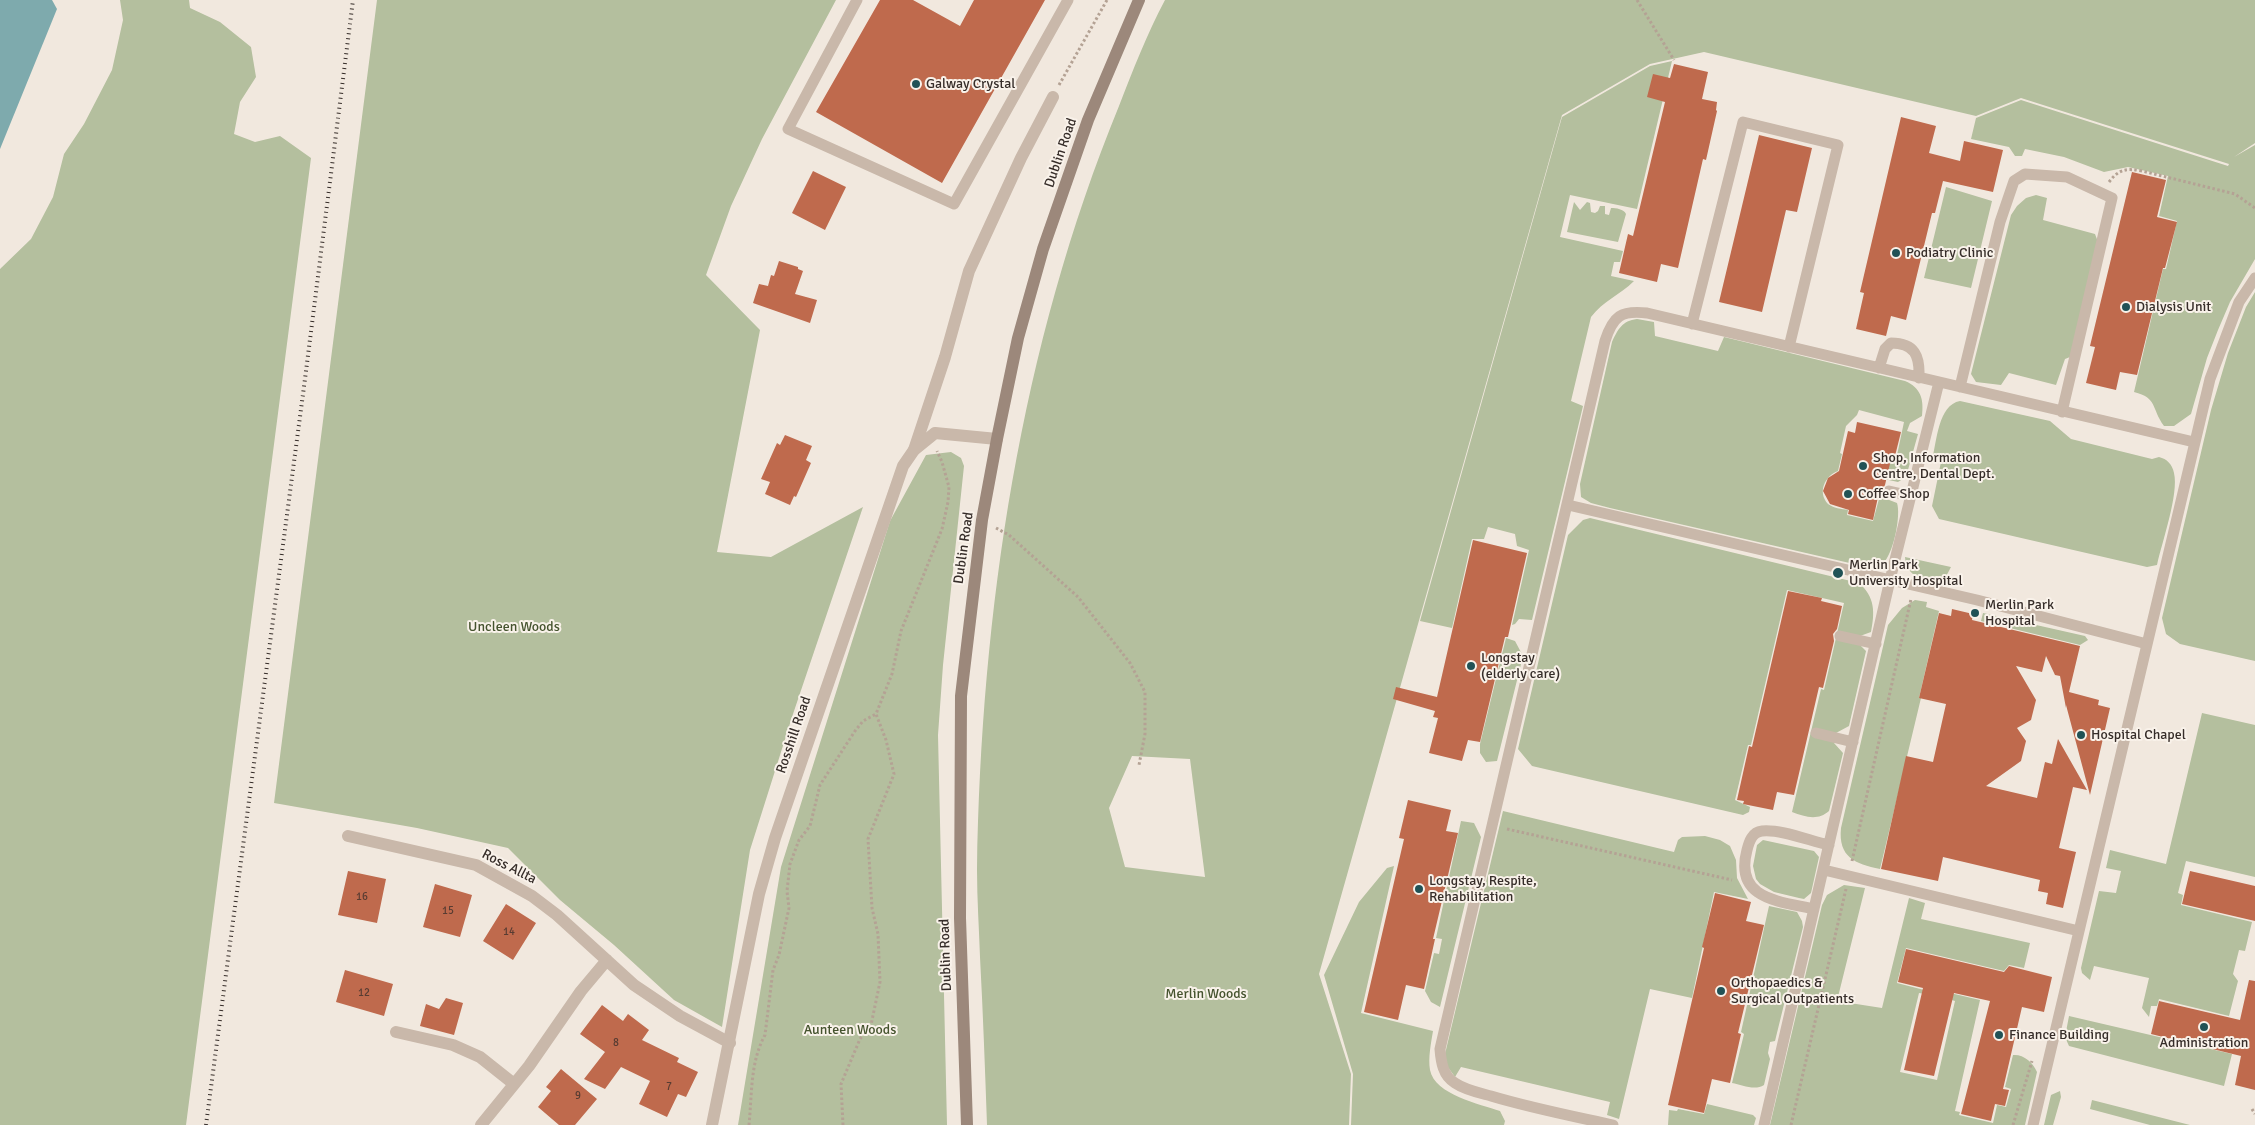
<!DOCTYPE html>
<style>
body{margin:0}
canvas{display:block;background:#f1e8de}
</style>
<canvas width="2255" height="1125"></canvas>
<script>
const g = document.querySelector('canvas').getContext('2d');
g.lineJoin = 'round';
function paint(path, color) {
  g.fillStyle = color;
  g.fill(path, 'evenodd');
}
function trace(path, color, width, dash) {
  g.strokeStyle = color;
  g.lineWidth = width;
  g.lineCap = dash ? 'butt' : 'round';
  g.setLineDash(dash || []);
  g.stroke(path);
}
function drawText(font, color, halo, rows, align = 'center') {
  g.font = font + ' Signika,sans-serif';
  g.lineWidth = 4;
  g.setLineDash([]);
  g.textBaseline = 'middle';
  g.strokeStyle = halo;
  g.fillStyle = color;
  for (const [text, x, y, turn = 0] of rows) {
    g.save();
    g.translate(x, y);
    g.rotate((+turn || 0) * Math.PI / 180);
    g.textAlign = isNaN(turn) ? turn : align;
    if (halo) g.strokeText(text, 0, 0);
    g.fillText(text, 0, 0);
    g.restore();
  }
}
const green = new Path2D(`
 M120,0H189L190,8L220,22L251,47L256,77L240,102L234,134L255,142L280,136L311,158L186,1125H0V269L31,239L53,197L64,154L84,124L112,70L123,20Z
 M377,0H836L762,139L731,206L706,275L760,330L717,552L771,557L863,507L793,714L750,850L722,1027L674,1000L614,945L560,900L508,848L417,828L274,803Z
 M1165,0H2255V143L2234,157L2255,145V259L2230,302L2218,330L2207,358L2191,414L2174,426H2164C2151,408 2158,398 2134,392L2163,269H2166L2177,221L2159,216L2168,176L2128,167L2104,172L2064,157L2025,149L2022,156H2015L2009,147L1971,139L1976,118L2021,100L2228,166L2229,164L2021,98L1976,116L1704,52L1650,64L1562,115L1319,974L1351,1074L1349,1125H987C985,1069 983,1013 980,957C979,928 977,899 977,870C981,611 1020,347 1119,106C1133,70 1147,34 1165,0ZM1132,756L1190,759L1205,877L1125,867L1109,808Z
 M1672,61L1637,209L1570,195L1560,237L1623,251L1620,262H1614L1611,276L1634,281C1620,295 1603,301 1591,317L1571,401L1583,406L1532,620L1519,619L1515,624L1512,625L1529,550L1517,546L1515,534L1488,527L1484,539H1472L1452,628L1420,621L1562,117L1650,66Z
 M1946,187L1992,201L1971,288L1924,278Z
 M2036,195L2047,198L2043,220L2095,234L2098,242L2070,357L2065,359L2056,385L2009,373L2001,385L1976,382L1971,374L2011,215L2017,206L2026,198Z
 M1574,202L1580,210L1587,202L1590,203L1591,212L1595,213L1598,211L1600,206H1605V214L1609,215L1611,208C1616,208 1624,209 1626,214L1618,242L1567,232Z
 M2255,292V661L2180,644L2166,634L2162,618L2211,410L2228,353L2246,307Z
 M1637,319L1654,322L1655,336L1718,351L1724,337L1905,381C1921,388 1924,399 1922,416L1910,423L1907,431L1918,434L1906,477L1898,482L1884,479L1888,459L1896,460L1904,422L1859,410L1857,415L1846,426L1840,453L1842,454L1838,471C1825,476 1817,492 1828,504C1833,508 1842,509 1848,510L1847,515L1873,521L1879,499L1884,498L1897,503C1901,515 1894,550 1885,561C1880,566 1874,567 1867,567L1610,508L1591,503L1581,497L1580,484L1612,342C1618,329 1622,321 1637,319Z
 M1960,401L2050,421L2071,439L2152,459L2159,457C2167,459 2172,464 2174,473C2179,494 2162,542 2157,565L2147,567L1939,519L1932,506L1941,462L1932,460C1937,441 1938,405 1960,401Z
 M951,452L961,458L964,466L943,665L938,735L947,1125H738L781,867L890,521L926,455Z
 M1590,518L1859,583C1875,597 1875,612 1871,632L1860,636L1859,644L1866,651L1849,726L1836,733L1834,743L1843,753L1829,811C1818,821 1805,817 1792,812L1821,689L1824,690L1844,603L1787,590L1751,745H1748L1735,800L1750,807L1749,812L1743,815L1532,766L1518,749L1568,535L1583,520Z
 M1905,557L1951,567L1942,584C1925,580 1906,578 1905,557Z
 M1915,600L1927,602L1926,607L1939,611L1919,698H1921L1880,869C1855,864 1838,857 1841,828L1888,625L1902,608Z
 M1983,613L2085,636L2088,640L2080,645L1981,621Z
 M1506,638L1515,641L1523,656L1497,761L1486,762L1480,753V744Z
 M2202,713L2255,725V877L2186,861L2178,893L2183,895L2181,905L2252,922L2245,951L2239,950L2233,974L2238,981L2229,1016L2159,999L2157,1006H2151L2149,1017L2142,1008L2149,978L2094,966L2090,980L2082,973L2081,968L2099,891L2116,893L2121,871L2106,868L2110,850L2166,864Z
 M1503,811L1674,852L1678,840L1682,837L1705,836L1720,840L1730,846L1736,860L1737,878L1748,899L1714,892L1692,998L1650,989L1619,1119L1607,1115L1610,1102L1461,1067L1455,1077L1447,1066L1445,1054Z
 M1461,821L1474,823L1481,837L1440,1007L1431,1002L1425,991L1434,953L1439,954L1442,939L1436,938Z
 M1763,840L1814,851L1819,857L1811,893L1804,899L1799,898L1774,892L1760,884L1756,879L1753,866L1757,845Z
 M1394,866L1361,1013L1433,1031C1431,1043 1428,1058 1430,1070C1435,1095 1480,1104 1500,1111L1505,1121L1504,1125H1351L1353,1074L1324,975L1359,902L1387,868Z
 M1844,885L1865,888L1837,1001L1882,1008L1909,898L1925,903L1921,919L2030,943L2024,968L2009,965L2004,971L1906,948L1897,983L1932,992L1931,995L1919,993L1900,1072L1937,1080L1955,1001L1945,998L1946,992L1980,1000L1955,1111L1960,1112L1959,1115L1993,1123L1997,1105L2006,1107L2011,1089L2005,1087L2013,1055C2023,1054 2033,1062 2037,1072L2025,1125H1770L1822,905L1827,895Z
 M1769,906L1797,912L1802,921L1803,927L1775,1041L1770,1042L1768,1053L1770,1059L1764,1085C1755,1091 1742,1085 1732,1083L1744,1034L1741,1032Z
 M2069,1016L2232,1054L2224,1086L2069,1046L2065,1037Z
 M2060,1091L2061,1097L2053,1125H2044L2051,1095Z
 M2092,1100L2190,1125H2150L2090,1109Z
 M1707,1104L1753,1115L1756,1118L1754,1125H1668L1669,1110L1677,1111L1678,1109L1704,1114Z`);
const water = new Path2D(`
 M0,0H52L57,9L0,149Z`);
const building = new Path2D(`
 M880,0H913L960,26L974,0H1045L942,183L816,112Z
 M1674,64L1708,72L1702,99L1717,102L1716,110L1717,111L1706,160L1703,159L1678,268L1661,264L1657,282L1619,273L1628,234L1633,236L1665,102L1647,97L1653,74L1670,78Z
 M1901,117L1936,126L1929,153L1960,161L1964,141L2003,150L1993,192L1943,181L1935,213H1932L1906,320L1891,316L1886,336L1856,329L1864,293L1860,292Z
 M1759,135L1812,148L1797,212L1786,210L1762,312L1719,302Z
 M813,171L846,187L825,230L792,213Z
 M2132,172L2166,180L2157,217L2177,222L2165,268H2163L2137,375L2120,372L2116,390L2086,383L2095,347L2090,346Z
 M779,261L798,267V269L803,271L795,294L817,300L810,323L753,303L759,284L768,286L771,275L774,276Z
 M1857,422L1901,432L1894,460L1891,459L1885,485L1882,490V498L1878,497L1873,520L1848,514L1849,510L1830,504L1823,491L1828,478L1839,471L1848,431L1855,433Z
 M785,435L812,446L806,460L811,463L796,497L794,496L790,505L765,494L770,482L761,479L777,443L780,445Z
 M1473,540L1527,553L1508,637H1505L1480,742L1468,740L1462,761L1429,753L1438,718L1433,717L1435,711L1393,699L1396,687L1437,697Z
 M1788,591L1822,598L1821,601L1842,606L1837,629L1833,634L1834,641L1823,688L1819,687L1794,795L1777,792L1773,810L1743,804L1744,801L1737,800L1749,746L1752,747Z
 M1952,609L1973,614L1972,620L2080,646L2069,692L2099,700L2098,705L2110,708L2090,795L2066,705V708L2060,676L2055,675L2046,656L2042,672L2016,666L2036,700L2031,720L2017,728L2026,741L2021,761L1986,786L2037,798L2045,762L2052,764L2058,739L2087,790L2073,787L2059,848L2076,852L2063,908L2046,904L2048,893L2038,891L2040,880L1943,857L1938,881L1881,869L1906,756L1933,762L1946,704L1919,698L1939,613L1951,616Z
 M1408,800L1451,810L1446,831L1458,833L1433,939H1435L1424,989L1406,985L1398,1020L1364,1012L1404,839L1399,838Z
 M348,871L386,879L377,923L338,915Z
 M2190,871L2255,886V921L2182,904Z
 M435,884L472,895L460,937L423,927Z
 M1715,893L1751,902L1746,921L1764,925L1738,1033L1741,1034L1730,1083L1712,1079L1704,1113L1668,1105L1704,948L1702,947Z
 M506,904L536,923L513,960L483,941Z
 M1906,949L2004,972L2009,966L2052,977L2044,1012L2022,1007L2003,1089L2009,1090L2005,1106L1995,1104L1991,1121L1961,1114L1990,1001L1954,993L1934,1076L1904,1070L1923,988L1898,982Z
 M345,970L393,984L384,1016L336,1002Z
 M2249,980L2255,981V1090L2235,1085L2241,1056L2151,1034L2159,1001L2240,1020Z
 M446,998L463,1003L454,1035L420,1026L426,1004L439,1009Z
 M602,1005L623,1021L628,1014L649,1030L642,1040L679,1058L677,1062L698,1072L686,1097L678,1094L667,1117L639,1104L650,1081L621,1067L605,1089L584,1079L605,1052L580,1034Z
 M561,1069L597,1099L575,1125H559L538,1107L551,1091L546,1087Z`);
const path = new Path2D(`
 M1637,0L1674,60
 M1059,85L1107,0
 M2109,182C2119,169 2126,168 2142,171L2235,194L2255,208
 M996,528L1009,535L1078,597L1130,663L1145,692V734L1139,765
 M1507,829L1732,880
 M1852,861L1911,599
 M2252,1109L2255,1114
 M749,1125C752,1095 750,1062 765,1035L773,970L779,955L789,908L787,891L790,864L799,840L810,826L820,785L855,731L863,721L876,714
 M843,1125L841,1084L860,1039L871,1025L880,982L878,934L872,908L868,839L894,774L886,740L876,714L892,674L901,631L942,529L948,502L949,487L942,462L937,451
 M1791,1125L1846,889
 M2013,1125L2032,1061`);
const service = new Path2D(`
 M857,0L788,129L954,204L1068,0
 M1692,324L1743,122L1838,145L1789,347
 M1879,368L1885,349L1891,343C1915,343 1920,356 1919,378
 M1960,387L2000,222L2014,181L2025,174L2067,177L2112,198L2062,412
 M1889,491L1911,496
 M1568,505L1977,600L2147,644
 M1840,636L1876,644
 M1816,733L1853,742
 M1824,870L2079,931
 M1814,909C1778,901 1734,899 1747,850C1749,842 1752,832 1762,831C1781,829 1810,841 1829,845
 M1613,1125C1572,1116 1531,1108 1491,1096C1480,1093 1465,1090 1455,1083C1443,1076 1441,1062 1440,1049L1605,341C1613,316 1621,310 1647,313L2194,442
 M1764,1125L1890,580L1939,382
 M2033,1125L2210,379L2239,302L2255,278`);
const minor = new Path2D(`
 M914,450L945,357L969,271L1021,158L1053,97
 M348,836L476,865L532,896L557,915L634,985L680,1016L730,1043
 M396,1032L453,1045L480,1057L514,1084
 M481,1125L529,1066L581,991L607,960`);
const tertiary = new Path2D(`
 M712,1125L759,894L775,838L903,466L914,450L935,433L997,439`);
const secondary = new Path2D(`
 M967,1125L960,918L961,696L982,520L997,439L1018,338L1043,249L1088,120L1139,0`);
const rail = new Path2D(`
 M206,1125L305,379L353,0`);
const markers = [
 [916,84,5,"#215256"],
 [1896,253,5,"#215256"],
 [2126,307,5,"#215256"],
 [1863,466,5,"#215256"],
 [1848,494,5,"#215256"],
 [1838,573,6,"#215256"],
 [1975,613,5,"#215256"],
 [1471,666,5,"#215256"],
 [2081,735,5,"#215256"],
 [1419,889,5,"#215256"],
 [1721,991,5,"#215256"],
 [2204,1027,5,"#215256"],
 [1999,1035,5,"#215256"]
];
const numberNames = [
 ["16",362,897],
 ["15",448,911],
 ["14",509,932],
 ["12",364,993],
 ["8",616,1043],
 ["7",669,1087],
 ["9",578,1096]
];
const poiNames = [
 ["Galway Crystal",926,84],
 ["Podiatry Clinic",1906,253],
 ["Dialysis Unit",2136,307],
 ["Shop, Information",1873,458],
 ["Centre, Dental Dept.",1873,474],
 ["Coffee Shop",1858,494],
 ["Merlin Park",1849,565],
 ["University Hospital",1849,581],
 ["Merlin Park",1985,605],
 ["Hospital",1985,621],
 ["Longstay",1481,658],
 ["(elderly care)",1481,674],
 ["Hospital Chapel",2091,735],
 ["Longstay, Respite,",1429,881],
 ["Rehabilitation",1429,897],
 ["Orthopaedics &",1731,983],
 ["Surgical Outpatients",1731,999],
 ["Finance Building",2009,1035],
 ["Administration",2204,1043,"center"]
];
const streetNames = [
 ["Dublin Road",1061,153,-71],
 ["Dublin Road",964,548,-82],
 ["Rosshill Road",794,735,-71],
 ["Ross Allta",509,867,27],
 ["Dublin Road",946,955,-92]
];
const parkNames = [
 ["Uncleen Woods",514,627],
 ["Merlin Woods",1206,994],
 ["Aunteen Woods",850,1030]
];
paint(green, '#b4bf9e');
paint(water, '#7eaaad');
paint(building, '#bf6a4d');
trace(path, '#b4a294', 3, [2.5, 2.5]);
trace(service, '#c9b8aa', 11);
trace(minor, '#c9b8aa', 12);
trace(tertiary, '#c9b8aa', 12);
trace(secondary, '#9c887b', 12);
trace(rail, '#362d29', 4, [1, 4]);
for (const [x, y, r, color] of markers) {
  const dot = new Path2D();
  dot.arc(x, y, r, 0, 2 * Math.PI);
  g.fillStyle = color;
  g.fill(dot);
  trace(dot, '#f9f2ea', 2);
}
drawText('11px', '#583c32', null, numberNames);
drawText('14px', '#362d29', '#f9f2ea', poiNames, 'left');
drawText('14px', '#362d29', '#f9f2ea', streetNames);
drawText('14px', '#45532e', '#f9f2ea', parkNames);
</script>
